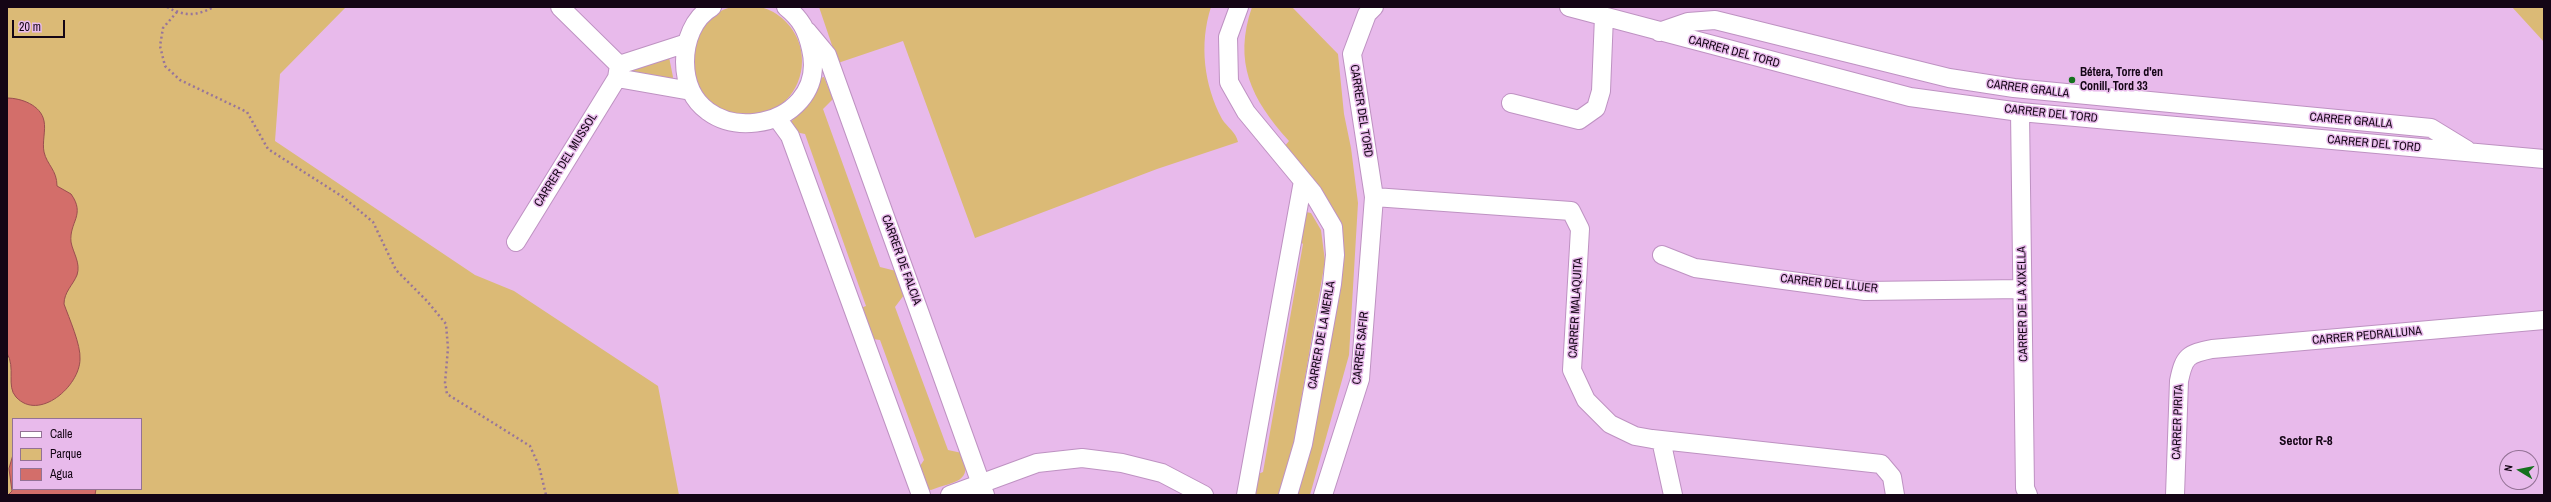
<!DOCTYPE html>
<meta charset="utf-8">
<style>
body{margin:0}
#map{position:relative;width:2551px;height:502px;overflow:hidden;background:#e8baeb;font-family:"Archivo Narrow",sans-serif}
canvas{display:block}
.frame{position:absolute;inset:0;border:8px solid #140515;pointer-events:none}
.legend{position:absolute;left:12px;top:418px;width:130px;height:72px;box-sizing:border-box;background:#e8baeb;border:1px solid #937295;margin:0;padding:5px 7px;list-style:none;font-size:12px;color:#140515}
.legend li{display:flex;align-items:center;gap:8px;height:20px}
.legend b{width:20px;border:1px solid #937295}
.north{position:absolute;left:2499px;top:450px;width:40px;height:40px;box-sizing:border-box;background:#e8baeb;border:1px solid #937295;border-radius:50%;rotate:280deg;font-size:11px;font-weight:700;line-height:16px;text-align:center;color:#140515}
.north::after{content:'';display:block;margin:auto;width:14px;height:18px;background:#15711e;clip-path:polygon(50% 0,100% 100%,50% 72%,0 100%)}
.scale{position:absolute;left:12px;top:20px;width:53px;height:18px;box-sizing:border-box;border:2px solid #140515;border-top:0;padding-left:5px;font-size:12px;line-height:14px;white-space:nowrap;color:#140515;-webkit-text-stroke:3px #e8baeb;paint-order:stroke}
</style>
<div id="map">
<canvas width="2551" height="502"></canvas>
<div class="frame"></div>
<ul class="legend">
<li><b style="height:5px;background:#fff"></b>Calle</li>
<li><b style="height:11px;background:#dbba76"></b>Parque</li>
<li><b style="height:11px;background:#d36e6a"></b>Agua</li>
</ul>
<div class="north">N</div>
<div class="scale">20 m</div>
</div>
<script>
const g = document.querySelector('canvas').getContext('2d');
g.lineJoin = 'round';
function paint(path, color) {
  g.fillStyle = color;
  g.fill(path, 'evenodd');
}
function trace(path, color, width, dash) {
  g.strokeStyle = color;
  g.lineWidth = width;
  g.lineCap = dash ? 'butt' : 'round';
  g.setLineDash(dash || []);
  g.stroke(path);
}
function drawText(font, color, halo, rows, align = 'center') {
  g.font = font + ' "Archivo Narrow",sans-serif';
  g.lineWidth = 3;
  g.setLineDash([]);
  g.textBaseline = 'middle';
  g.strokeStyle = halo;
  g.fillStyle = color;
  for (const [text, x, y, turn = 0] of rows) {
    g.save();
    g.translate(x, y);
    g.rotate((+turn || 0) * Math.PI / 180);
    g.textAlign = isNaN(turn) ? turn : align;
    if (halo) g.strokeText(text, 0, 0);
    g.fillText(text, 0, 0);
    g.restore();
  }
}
const green = new Path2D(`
 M690 61a56 56 0 1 1 112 0a56 56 0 1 1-112 0Z
 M7,7H346L280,74L275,141L475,275L514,291L658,386L679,495H7ZM13,419H141V489H13Z
 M819,7H1211C1199,44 1204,85 1222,119C1227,127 1236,132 1238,142L1157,169L975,238L903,41L838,63Z
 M1252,7H1292L1338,54L1344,114L1351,148L1358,203L1349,355L1310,495H1297L1305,470L1317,413L1341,258L1283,148L1289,141C1251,99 1233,62 1252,7Z
 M2512,7H2544V42Z
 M669,57L673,77L672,81L622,72Z
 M824,77L833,99L823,109L880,267L896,271L904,295L895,307L948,450L962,453C974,483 954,481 931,490L927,489L916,472L924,460L880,340L865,338L855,310L866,306L805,134L795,132L791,122L809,102L820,78Z
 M1306,212L1311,213L1321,230L1325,261L1290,465L1279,495H1248L1251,477L1263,472L1303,244L1292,234Z`);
const water = new Path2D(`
 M7,98C21,98 41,105 44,121C46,130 42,142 44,152C47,165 57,170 57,186L71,194C86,215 69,222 71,242C73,253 81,263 77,275C73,285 64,292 64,304C69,318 81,345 80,359C80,386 39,422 16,397C6,386 16,368 7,353Z
 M13,455V489H96L95,495H8L12,491L9,469Z`);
const path = new Path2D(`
 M167,7C186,17 195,16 214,7
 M177,12L163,28L160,46L165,66L180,80L247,112L268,149L343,197L373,222L396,270L427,301L446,324L448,348L445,383L447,394L530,446L539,466L546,495`);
const minor = new Path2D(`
 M560,7L619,65
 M712,7C693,18 685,41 685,62C686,155 831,135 811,49C807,30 801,19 786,7
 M1239,7L1228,37L1229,82L1246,112L1313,193L1333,227L1335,255L1332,284L1303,444L1288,495
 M1569,7L1910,97L2020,112L2544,159
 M807,31L827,55L985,495
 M1659,32L1688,22L1715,20L1949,78L2014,88L2431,128L2467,150
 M687,43L619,65L617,78L691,91
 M1511,103L1579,120L1596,108L1601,91L1604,16
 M2020,112L2025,488L2028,495
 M777,118L790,136L921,495
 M1374,197L1571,211L1580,229L1572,370L1586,400L1610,424L1635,436L1652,439L1881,464L1892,477L1895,495
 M516,242L617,78
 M1662,255L1695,268L1865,291L2022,289
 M1661,440L1673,495
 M950,495L1037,463L1082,458L1122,463L1162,473L1204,495
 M1246,495L1303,181
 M1323,495L1360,379L1374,197L1352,54L1367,14L1374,7
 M2175,495L2179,381C2184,356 2188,354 2212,349L2544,320`);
const markers = [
 [2072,80,4,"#15711e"]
];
const streetNames = [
 ["CARRER DEL TORD",1734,52,15],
 ["CARRER GRALLA",2028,89,7],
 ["CARRER DEL TORD",1361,111,81],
 ["CARRER DEL TORD",2051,114,6],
 ["CARRER GRALLA",2351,121,5],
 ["CARRER DEL TORD",2374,144,5],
 ["CARRER DEL MUSSOL",566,160,-58],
 ["CARRER DE FALCIA",901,260,70],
 ["CARRER DEL LLUER",1829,284,6],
 ["CARRER DE LA XIXELLA",2023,304,-91],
 ["CARRER MALAQUITA",1576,308,-87],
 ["CARRER DE LA MERLA",1322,335,-80],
 ["CARRER PEDRALLUNA",2367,336,-5],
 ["CARRER SAFIR",1361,348,-84],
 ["CARRER PIRITA",2178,422,-88]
];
const poiNames = [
 ["Bétera, Torre d'en",2080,73],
 ["Conill, Tord 33",2080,87]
];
const neighbourhoodNames = [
 ["Sector R-8",2306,442]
];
paint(green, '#dbba76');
paint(water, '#d36e6a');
trace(water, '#9a4e50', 1);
trace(minor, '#be92c2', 20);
trace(path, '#98759a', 2.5, [2, 3]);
trace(minor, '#fff', 18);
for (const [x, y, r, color] of markers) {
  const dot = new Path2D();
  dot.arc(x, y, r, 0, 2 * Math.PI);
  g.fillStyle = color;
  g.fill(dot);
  trace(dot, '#e8baeb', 1.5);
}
drawText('12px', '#140515', '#e8baeb', streetNames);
drawText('bold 12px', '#140515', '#e8baeb', poiNames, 'left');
drawText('bold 13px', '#140515', '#e8baeb', neighbourhoodNames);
</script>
